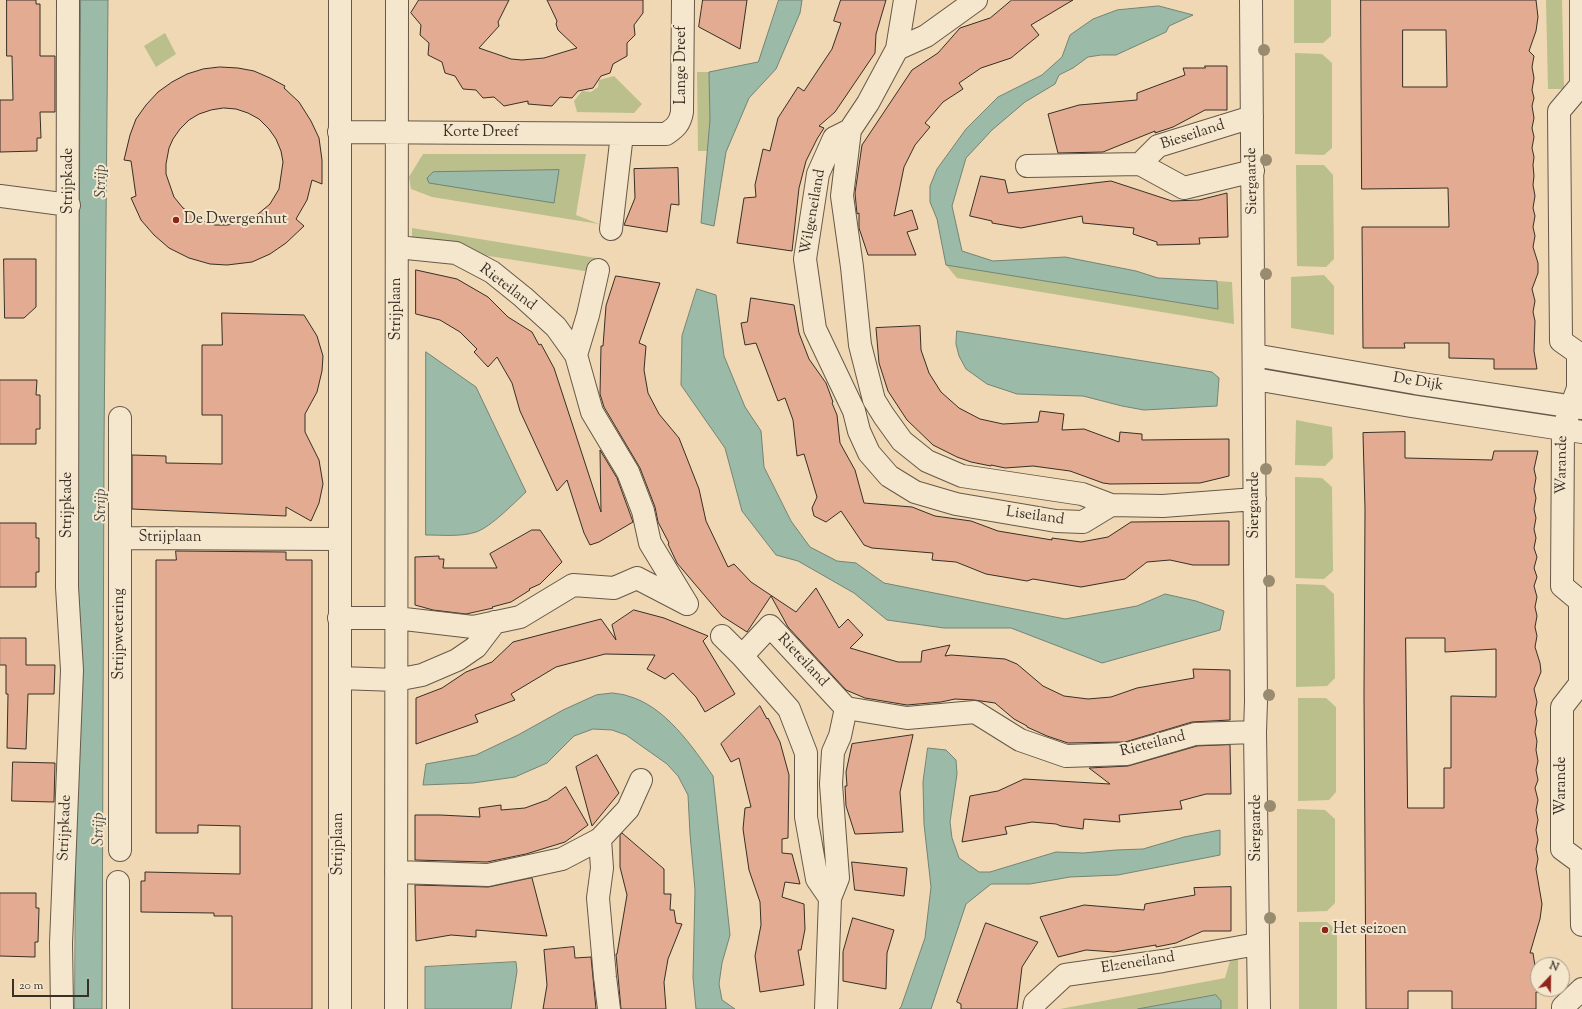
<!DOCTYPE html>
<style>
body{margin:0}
#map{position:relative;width:1582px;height:1009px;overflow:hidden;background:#efd8b3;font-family:"Sorts Mill Goudy",serif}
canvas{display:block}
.north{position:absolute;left:1530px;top:957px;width:40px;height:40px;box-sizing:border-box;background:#f5e6ce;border:1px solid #a99d8a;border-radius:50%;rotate:22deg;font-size:11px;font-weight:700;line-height:16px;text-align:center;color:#382f25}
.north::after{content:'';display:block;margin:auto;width:14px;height:18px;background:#8f2418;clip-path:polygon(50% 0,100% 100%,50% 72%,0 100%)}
.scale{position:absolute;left:12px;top:979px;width:77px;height:18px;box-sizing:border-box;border:2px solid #382f25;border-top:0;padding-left:5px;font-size:12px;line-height:14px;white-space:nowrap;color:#382f25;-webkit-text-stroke:3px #f5e6ce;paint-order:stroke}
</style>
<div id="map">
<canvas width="1582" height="1009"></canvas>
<div class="north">N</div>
<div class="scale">20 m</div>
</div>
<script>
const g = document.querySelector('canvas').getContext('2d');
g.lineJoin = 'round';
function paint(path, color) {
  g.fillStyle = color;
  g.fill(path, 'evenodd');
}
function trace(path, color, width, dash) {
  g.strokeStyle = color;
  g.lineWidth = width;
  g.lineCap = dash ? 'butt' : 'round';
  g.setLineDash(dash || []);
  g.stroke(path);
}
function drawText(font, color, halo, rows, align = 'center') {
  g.font = font + ' "Sorts Mill Goudy",serif';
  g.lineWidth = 4;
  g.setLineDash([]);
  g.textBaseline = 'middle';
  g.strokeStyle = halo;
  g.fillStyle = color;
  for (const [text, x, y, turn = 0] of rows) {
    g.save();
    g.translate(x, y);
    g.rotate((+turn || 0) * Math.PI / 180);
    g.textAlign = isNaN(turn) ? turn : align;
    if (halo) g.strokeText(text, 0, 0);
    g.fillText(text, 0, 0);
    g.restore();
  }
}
const green = new Path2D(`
 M1294,0H1331V36L1323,43H1294Z
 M1546,0H1562L1564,89H1548Z
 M165,33L176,54L156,67L144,46Z
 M1295,53L1322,54L1332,63V148L1324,155L1295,154Z
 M697,72H709L710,120L708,151H698Z
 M614,76L642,104L634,113L577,112L574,101L582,91L591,92L598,87L599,80Z
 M423,154H586L576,215L599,224L432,197L411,189L409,177Z
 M1296,165H1324L1333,175L1334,259L1326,267L1297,266Z
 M412,228L596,258L591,272L412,244Z
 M946,265L1217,309V281L1232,282L1234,324L957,278Z
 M1324,275L1334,286V335L1291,328V277Z
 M1281,369L1333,377V383L1277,372Z
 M1348,380L1534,409L1537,413L1532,416L1348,388Z
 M1296,420L1332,427L1333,458L1325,466L1295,465Z
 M1295,477L1322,478L1332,487L1333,571L1324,579L1295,578Z
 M1296,584L1324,585L1334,594L1335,678L1327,686L1296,687Z
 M1298,698H1326L1336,707V792L1329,800L1298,801Z
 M1297,809L1325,810L1335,819V903L1327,911L1297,912Z
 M1299,922H1327L1337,931V1009H1299Z
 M1238,959V1009H1221V1001L1216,995L1138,1009H1060L1225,978L1230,961Z`);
const water = new Path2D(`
 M81,0H108L104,445L102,1009H75Z
 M779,0H802L800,13L776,69L749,98L726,152L714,226L701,223L710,120L709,72L758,62Z
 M1159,6L1193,15L1169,26L1166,32L1116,55H1101L1088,57L1073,68L1059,75L1055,84L1025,102L992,130L966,158L952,206L962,251L993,261L1065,257L1136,271L1158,278L1217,281L1218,309L946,265L937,219L930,202V186L937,169L966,129L998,97L1042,75L1062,57L1070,35L1093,19L1117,10Z
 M559,170L554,203L429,183L427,178L433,172Z
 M697,289L716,295L724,356L745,407L761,431L764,467L791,521L810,547L837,561L856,563L884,583L1065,619L1137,606L1165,594L1196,601L1224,611L1220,630L1102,663L1011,628H944L887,620L854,593L798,561L776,555L742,511L725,448L681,385L682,336Z
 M957,331L1212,372L1219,378L1217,406L1144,410L1122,406L1083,396L1017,394L987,384L966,369L959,356L956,344Z
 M426,352L476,387L526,492C514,503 491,527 476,532C461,537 442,535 426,535Z
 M613,693C618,694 623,694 628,696C665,706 692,746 713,776L730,935L722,963L719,984L722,1000L735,1009H696L693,978L695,890L690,834L688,795L678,776L667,764L626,735L612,730L593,729L574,736L547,763L515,777L473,783L423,785L426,764L476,755L518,735L563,710L596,695Z
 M928,748L946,750L956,760L957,774L950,822L952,838L959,858L979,872H990L1056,852L1083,853L1116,850L1143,849L1184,837L1220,830V855L1118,875L1070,877L1030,884H991L966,904L931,1009H899L901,1007L925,938L931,887L924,824L923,782Z
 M516,962L517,971L511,1009H425V967Z
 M1216,995L1221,1001V1009H1138Z`);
const building = new Path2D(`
 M7,0H36V4H40V56H55V112H40L41,138H37V151L0,152V100H13L12,56H7Z
 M419,0H509L498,22L499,26L479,48L511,59L522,60L544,58L577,48L558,30L556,24L557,21L547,0H643V13L634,25L635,35L627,43V56L613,64L610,73L601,76L593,88L578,91L572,98L560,97L552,106L528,104V101L504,106L494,97L483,98L476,90L463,89L455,76L445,73L442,62L428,55L429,43L420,35L421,25L411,13Z
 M703,0H747L740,49L699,27Z
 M841,0H886L876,34L875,53L835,112L819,126L824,128L817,139L806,161L799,188L792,251L737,243L744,198L756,197L755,185L763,149L770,151L778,118L798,87L804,91L832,49L841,23L834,21Z
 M1012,0H1073L1031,25L1039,35L1011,58L981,68L959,83L963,89L943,102L925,123L930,127L915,145L904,167L894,216L912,210L918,229L907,232L916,255H868L859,228V213L857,214L855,193L862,145L912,70L938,53L960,28L990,18Z
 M1361,0H1536L1538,17L1536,31L1529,51L1534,56L1532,67L1534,78L1532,90L1534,98L1532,106L1534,118L1532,128L1534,137L1532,148L1534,157L1533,165L1534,176L1533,185L1535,196L1533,208L1535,216L1533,227L1535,236L1533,247L1538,263V273L1532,289L1535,301L1533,312L1535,321L1534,351L1537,369H1494V359L1449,358V343H1404L1405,348H1363L1362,227H1449L1448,188L1362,189ZM1403,30H1446L1447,87H1403Z
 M1205,66H1227V110H1205L1173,127L1155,133V131L1103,152L1058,153L1048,114L1079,105L1137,100V93L1185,75L1183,68H1205Z
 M220,67L238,68L254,71L270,78L285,86L284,88L299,102L311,121L319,138L322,160V184L312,180L307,200L296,219L304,226L286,243L270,254L252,262L227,265L210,264L189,258L169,248L154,235L141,220L131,198L136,196L131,161L124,160L130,135L136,119L146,105L158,92L172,82L187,74L203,69ZM224,108L236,109L248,113L259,119L269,129L276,139L281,151L283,162L279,189L270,204L252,219L241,223L227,225H215L202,221L183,208L174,197L166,174V164L169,148L173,139L180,129L189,120L199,114L211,110Z
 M678,168L679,205L671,204L667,232L624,225L635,198L634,169Z
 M981,176L1005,180L1008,193L1111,181L1172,201L1199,200L1227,193L1228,237L1199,238L1200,244L1157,245V242L1133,234L1134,228L1083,223L1082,216L1021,228L992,223V221L970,216Z
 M4,259H36V307L24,318H5Z
 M416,270L457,279L488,297L508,317L532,332L539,345L541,344L554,368L601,512L600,450L617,478L633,522L599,542L590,545L584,533L567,480L557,491L520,411L512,383L497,357L488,367L474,352L477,349L460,332L440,320L416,314Z
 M616,276L660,283L639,343L646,346L644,370L648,393L659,414L679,438L699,489L706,521L728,567L734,564L751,582L796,612L816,588L839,628L848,619L863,635L850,648L898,662H921L922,651L950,645L945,656L951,655L1005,659L1017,664L1043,686L1064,696L1088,699L1111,697L1137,688L1194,678L1193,669L1230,670V720L1192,722L1125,742L1068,743L1047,736L1027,727V726L1014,719L995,703L974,700L955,699L941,702L907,705L865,698L853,693L846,690L788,627L771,596L747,632L722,616L677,563L668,544L669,543L658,522L655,507L640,468L604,407L600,394L601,346H603L606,306Z
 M751,298L794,305L799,333L809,359L826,383L833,402L832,403L837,415L840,443L855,470L864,503L912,507L935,516L971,521L998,531L1052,540V538L1081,542L1108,537L1131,522L1229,521V565H1193L1170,560L1147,562L1125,579L1081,587L1033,579L1027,581L986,574L956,562L932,560L933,553L872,548L864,545L841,511L826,522L814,516L812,508L817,497L804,454L797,456L793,420L785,398L778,401L756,343L745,345L741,323L747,322Z
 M222,313L304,315L317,336L323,356L322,371L317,392L305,414V432L319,460L323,484L319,503L311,521L286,507V516L132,509V455L166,456V463L222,464V415H202V345H222Z
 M920,326L921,350L929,373L941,392L959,408L980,419L1003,424L1038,422L1040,411L1064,414L1062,430L1084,429L1119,442L1120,432L1142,434V440L1229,439V476L1200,483L1110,484L1103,483L1070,471L1033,466L1005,468L991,465V466L971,462L957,457L933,445L907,420L888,391L879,363L876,328Z
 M0,380H37L36,395H40V429H36V444H0Z
 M1405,432V458L1492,460L1494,451H1538L1534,469L1536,478L1534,489L1536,498L1534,509L1536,518L1534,529L1536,538L1534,548L1537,557L1534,568L1537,577L1534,586L1537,597L1535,607L1537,616L1535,627L1537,636L1535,647L1540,663L1541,672L1534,689L1537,702L1535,712L1537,721L1535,732L1537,741L1536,750L1538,761L1536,770L1538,780L1535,788L1538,800L1536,810L1538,820L1536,830L1538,840L1536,849L1538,859L1536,869L1542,904L1540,919L1530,953H1533L1539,992H1536V1009H1452V991H1408V1009H1366L1364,694L1365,509L1363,433ZM1406,638H1445V652L1496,649V697L1451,696V768H1444V808H1408Z
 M0,523H36V538H39V572H36V587H0Z
 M532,530H540L562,562L540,584L529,589L530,590L511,602L492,607L493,608L466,614L433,610L415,605V557L439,556V559H444L443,568H497L490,554Z
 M176,551L286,552V560H312V1009H232V916H214V913L141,912V881H145V872L240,874V826L198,825V833H156V560H176Z
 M634,610L664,618L708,636L703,641L735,694L705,712L696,697L673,673L665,679L647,669L655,655L605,654L556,667L511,694L515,700L475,715L478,722L416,744V698L442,688L466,672L492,662L513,642L601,619L616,640L612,625Z
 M0,638H26V665H55L54,694H28L26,749L7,748L8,694H6V665H0Z
 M760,706L767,719L768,718L780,742L789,775L788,838L782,839V853L792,854L800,884L785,882L782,897L804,904L805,929L801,950H798L804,985L760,992L755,956L761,925L760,902L749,870L743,829L745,808L751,807L739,758L731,762L721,744Z
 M913,735L900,792L903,832L855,834L846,806L845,786H847L846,772L852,744Z
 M1230,745L1231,794H1206L1180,801L1182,809L1119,815L1120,822L1084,819L1083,829L1061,826L1056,824L1032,822L1005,827L1007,834L962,842L970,796L998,791L1024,779L1110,784L1089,768L1128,766L1197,746Z
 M597,755L619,793L592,826L576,767Z
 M13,762L55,763L54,802L12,801Z
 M566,787L588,825L565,842L526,854L487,862L415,860V815H440L480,817L479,808L501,805V810L525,808L547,800Z
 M622,833L664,869V894H671L670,910H674L676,923L682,924L668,959L664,982L666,1009H621L616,954H617L627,895L620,867V836Z
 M852,862L907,868L904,896L855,890Z
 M532,878L547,936L476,930V937L451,935L416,941L415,885L488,887Z
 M1231,887V931H1203L1176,943L1156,947V945L1114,952L1086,950L1058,957L1040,917L1084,905L1144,910L1145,904L1195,895L1194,888Z
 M0,893H36V908H39L38,942H35V957L0,956Z
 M853,918L894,930L887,953L886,989L843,981V952Z
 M986,923L1038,942L1022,967L1017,1009H961V1004L957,1002Z
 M574,947L575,958L591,957L596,1009H543L547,985L544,950Z`);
const minor = new Path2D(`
 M905,0L897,49L868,103L850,130L842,196L852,267L860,345L874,400L884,416L902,441L927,461L962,476L1082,494L1111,505L1163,506L1255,499
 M1251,0L1256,701L1255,732L1259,1009
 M1581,0V85L1559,111L1561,341L1578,353V388L1563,429L1562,586L1580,601V684L1562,707V849L1581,863L1582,925
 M897,49L926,36L976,0
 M850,130L834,138L818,174L805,259L815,329L854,411L859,431L869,453L889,476L915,492L956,504L1056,521L1083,522L1111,505
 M339,132L666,134C675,128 680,124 682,112L683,0
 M1140,164L1158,146L1252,117
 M1027,166L1140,164L1184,188L1253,171
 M0,196L69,205
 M611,229L622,134
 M397,247L456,253L492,272L523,297L556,327L576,355L592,412L628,472L643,511L650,543L687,604
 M576,355L588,315L598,270
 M1254,355L1415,383L1582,408
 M1255,379L1411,406L1582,432
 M121,538L340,539
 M339,618H396L473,627L520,617L573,585L614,588L637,578L687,604
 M722,636L742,656L789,709L806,753V817L817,879L830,898L826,1009
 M742,656L770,626L846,708L840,736L833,752L831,784L838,878L830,898
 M340,678L396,680L422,675L457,660L476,647L495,622
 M846,708L907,718L975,712L1020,740L1066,756L1127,754L1195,734L1255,732
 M600,839L602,868L598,898L605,977L609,1009
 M120,850V418
 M396,872L488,875L562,859L600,839L628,809L641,780
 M62,1009L61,943L72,670L67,587L68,0
 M118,1009V882
 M340,1009V0
 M396,1009L397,0
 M1034,1009L1035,1003L1065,975L1163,961L1257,944
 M1563,1009V1007L1582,989`);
const trees = [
 [1264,50],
 [1266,160],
 [1266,274],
 [1266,469],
 [1269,581],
 [1269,695],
 [1270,806],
 [1270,918]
];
const markers = [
 [176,220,4,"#8f2418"],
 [1325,930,4,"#8f2418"]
];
const streetNames = [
 ["Lange Dreef",682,65,-90],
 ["Korte Dreef",481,133],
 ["Bieseiland",1193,136,-18],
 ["Strijpkade",69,181,-90],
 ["Siergaarde",1253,181,-91],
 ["Wilgeneiland",814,212,-80],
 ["Rieteiland",507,288,37],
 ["Strijplaan",397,309,-90],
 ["De Dijk",1418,383,9],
 ["Warande",1563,465,-89],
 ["Strijpkade",68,505,-90],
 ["Siergaarde",1255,505,-90],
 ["Liseiland",1035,517,8],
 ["Strijplaan",170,538],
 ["Strijpwetering",120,634,-90],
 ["Rieteiland",802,661,47],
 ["Rieteiland",1153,745,-14],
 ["Warande",1562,786,-90],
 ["Strijpkade",66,828,-88],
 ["Siergaarde",1257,828,-90],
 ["Strijplaan",339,844,-90],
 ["Elzeneiland",1138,964,-9]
];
const poiNames = [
 ["De Dwergenhut",184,220],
 ["Het seizoen",1333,930]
];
const waterNames = [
 ["Strijp",102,181,-90],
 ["Strijp",102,505,-90],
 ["Strijp",100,829,-89]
];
paint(green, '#babf8c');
paint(water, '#9bbba8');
trace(water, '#738374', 1);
paint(building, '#e2ab92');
trace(building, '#382f25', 1);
trace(minor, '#665948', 24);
trace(minor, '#f5e6ce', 22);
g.fillStyle = '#998b70';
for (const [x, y] of trees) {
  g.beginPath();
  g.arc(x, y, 6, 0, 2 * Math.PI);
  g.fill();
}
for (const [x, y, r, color] of markers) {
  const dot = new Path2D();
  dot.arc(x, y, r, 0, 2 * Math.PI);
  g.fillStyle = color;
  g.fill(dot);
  trace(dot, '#f5e6ce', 1.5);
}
drawText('15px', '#382f25', '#f5e6ce', streetNames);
drawText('15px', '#382f25', '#f5e6ce', poiNames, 'left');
drawText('italic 16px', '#4c4b3f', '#f5e6ce', waterNames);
</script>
